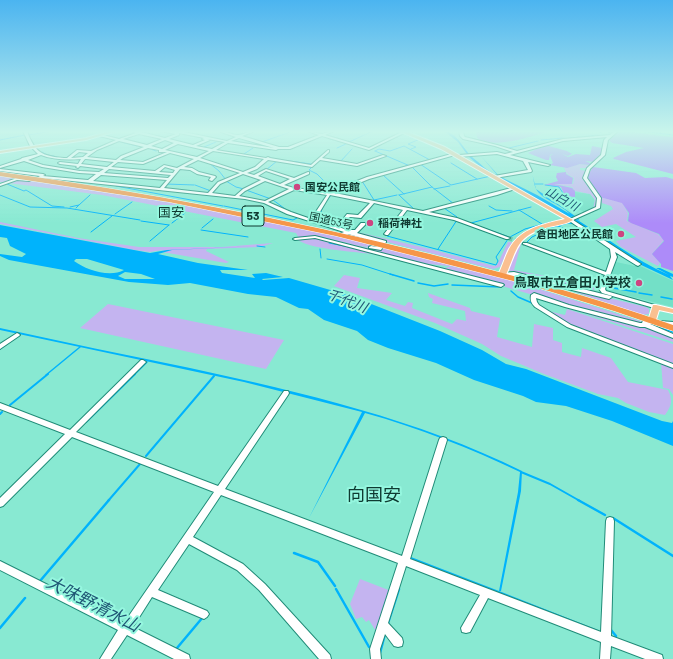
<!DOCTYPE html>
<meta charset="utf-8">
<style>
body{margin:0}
canvas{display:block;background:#88e9d2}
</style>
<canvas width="673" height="659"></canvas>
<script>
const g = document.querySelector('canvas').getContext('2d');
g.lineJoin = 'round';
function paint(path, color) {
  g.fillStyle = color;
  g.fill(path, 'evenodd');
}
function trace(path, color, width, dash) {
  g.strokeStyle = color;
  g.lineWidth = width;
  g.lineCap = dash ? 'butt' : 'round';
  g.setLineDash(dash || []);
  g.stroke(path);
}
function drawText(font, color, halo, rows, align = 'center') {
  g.font = font + ' Barlow,"Noto Sans JP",sans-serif';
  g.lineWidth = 4;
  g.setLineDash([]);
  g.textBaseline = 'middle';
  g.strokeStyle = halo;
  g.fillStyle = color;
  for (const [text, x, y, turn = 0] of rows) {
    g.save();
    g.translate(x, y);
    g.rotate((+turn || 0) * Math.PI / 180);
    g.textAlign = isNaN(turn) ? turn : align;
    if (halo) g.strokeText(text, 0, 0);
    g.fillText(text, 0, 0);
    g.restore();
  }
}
const built = new Path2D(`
 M575,192L590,194L594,198L595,206L592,210L585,213L574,206L567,197L575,198Z
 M616,262L635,266L638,265L673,281V307L605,290V286L614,263Z`);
const green = new Path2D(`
 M580,164L590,165L588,168H580V170L586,171L583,179L597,197L595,209H593L595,200L590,194L575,191L572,187L554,184H573L574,178L567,174L564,168Z
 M0,175L192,206L380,245L376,248L354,245L380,250L383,246L467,268L419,263L333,242L353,244L314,236L299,238L296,233L102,195L0,182Z
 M600,197L622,202L628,213L627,221L658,234L664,240L652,254L660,263L658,266L621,247L616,241L636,237L616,224L602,227L594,221L613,209L611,206L602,203Z
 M0,222L78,238L139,247H222L273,243L260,247L207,249L206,251L229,262L226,263L162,252L163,250L150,252L135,250L0,224Z
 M348,232H357L430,249L494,266L497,265L508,242H512L500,267L493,269Z
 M315,238L383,256C360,251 315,251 298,240Z
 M517,243L521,244L514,270L598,286L596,290L565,285L510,271L508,270Z
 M427,265L445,268L451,266L501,277L643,322L641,324C569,307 499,284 427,265Z
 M344,275L360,278L357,288L392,293L386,300L405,306L408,302L413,303L412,308L452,324L457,319L466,321L465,311L432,303L433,299L429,297L428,293L470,308L471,311L500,318L497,337L532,347L534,324L553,328V340L562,343V352L581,357L582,348L611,358L628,382L668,390C673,400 672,405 665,415L649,412L626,403L618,398L598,394L544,374L501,356L482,344L435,323L334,286Z
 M576,290L646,307L649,309V314L642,315L575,292Z
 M108,304L284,340L266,369L80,328Z
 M559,305L644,326L673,337V342Z
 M567,309L673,344V365L569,325L544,310L565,315Z
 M661,362L673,367V395L669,389L663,388Z
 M360,579L391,591L377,633L369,620L366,622L362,617L356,619L350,604Z`);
const forest = new Path2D(`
 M482,131H551C529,136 500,149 478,139L476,133Z
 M618,131C636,131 655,136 673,137V174L614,159L613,158L626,152L644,148L612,143L609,140Z
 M545,145L567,151L572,154L568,156L562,154L568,157L576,154L590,155L592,146L602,148L601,156L595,162L585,161L592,164L590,165L580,164L567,168L550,165L553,163L550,156L553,154L550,155L549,160H546L528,153Z
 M593,167L636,173L645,178L666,177L673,179V271L661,267V264L652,254L664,241L659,234L631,223L628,221L629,213L622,203L600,197L590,184L587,176Z
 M566,172V174L573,178L572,184H554L572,188L575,191V197L565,196L561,187L544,185L558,181L556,177L557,173Z`);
const water = new Path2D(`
 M444,131C458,133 463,149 472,157C481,164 488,172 498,176L480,155L499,176L537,195L570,214C561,204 542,200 536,189C534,185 533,176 532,173L536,189L575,216H571C603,235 635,260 669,275L656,268H660L673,274V277L670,276L673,280L637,263L576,222L484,170L469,157L458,142Z
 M0,225L150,253L167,250L259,246L172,250L158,254L198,263L248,270H220L222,273L255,278L252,274L266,273L283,277L262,279L263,280L289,278L351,296L440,331L482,350L506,364L526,369L662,421L672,423L673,421V446L612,421L566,406L536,402L523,396L474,380L436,363L388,348L368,340L357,331L324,320L308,309L299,308L276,297L248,294L190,283L168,285L129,282L9,260L0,256V254L22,257L26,254L10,246L7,238L0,237ZM76,259H87L124,270C110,278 86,270 74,261ZM125,272L141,274L155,279H125L118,276Z
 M0,328C63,342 127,355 190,368C304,393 417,419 522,471L521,491L501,591H499L598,630V632L410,560L411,557L499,591L518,492L520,472C470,448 419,428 365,413L309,518L362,412L244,382L0,330Z`);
const streamFar3 = new Path2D(`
 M130,131L134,132
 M598,131L601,133
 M641,131L673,135
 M609,133L612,131
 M29,135L51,131
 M325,135L334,131
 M582,137L597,135
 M315,139L322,136
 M564,139L580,137
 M0,140L25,135
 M541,140L563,138
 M121,142L137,146
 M262,142L293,131
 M349,142L373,131
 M139,146L143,147
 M204,147L216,142
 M148,148L156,151
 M337,148L348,143
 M509,148L538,141
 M411,149L416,147L408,144L420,139
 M375,151L379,149L390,151L404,146L430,160
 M375,151L410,166
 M42,152L47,155
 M244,154L253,148
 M48,155L57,157
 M64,159L71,155
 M290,161L311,164
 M340,162L352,149
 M209,163L219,171L226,180
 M451,163L477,179
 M420,164L451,185L491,176
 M313,166L309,170L317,174L326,183
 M411,166L432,187L454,204
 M266,170L277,161
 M393,170L406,166
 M383,175L404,194
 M226,181L236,187L244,189
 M362,181L374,200L397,195
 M7,184L24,191L26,190L52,206L64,207
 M166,184L194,185
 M535,184H543
 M195,185L211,191
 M545,185L559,187L565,196
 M116,186L223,206
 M434,189L450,186
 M246,190L271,199
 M0,195L30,207L67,208L140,220
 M399,195L432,187
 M399,195L415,210
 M564,196L570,202L571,207
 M273,200L288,211
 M326,202L331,195
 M325,203L321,211L328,221
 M224,206L293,220L297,218
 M489,206L496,210L512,211
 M70,207L79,205L90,195
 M76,208L79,205
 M444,208L457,217
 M519,210L542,224
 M115,214L132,202
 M570,215L579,220
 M456,218L509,237
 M141,221L169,225
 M172,223L185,213
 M380,223L391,225
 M471,223L531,207
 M558,226L591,240
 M202,228L213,219
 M201,230L248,237
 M91,232L112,216
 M388,234L387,236L496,265L498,261L496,257L508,239
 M510,237L525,229L551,222
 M150,241L169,225
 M329,243L359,249
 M528,244L526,243L532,237L545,231L543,230L568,223L575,224
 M257,246L265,247
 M320,249L321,258
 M438,249L457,220
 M327,259L362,265L393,275`);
const streamFar2 = new Path2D(`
 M390,274L414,281
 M418,283L434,286L448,284
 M452,285L501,287
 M608,287L636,292
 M511,291L518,297L532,303
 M639,293L652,295
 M661,297L672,299
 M652,325L673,332
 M0,349L8,343
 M46,375L80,347
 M134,375L147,362`);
const streamFar1 = new Path2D(`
 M10,405L48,374
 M0,414L2,412
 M86,422L135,374
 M146,456L214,376
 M521,472L550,484L580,501
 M108,501L140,464`);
const stream = new Path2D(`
 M578,500L605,515
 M613,518L673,556
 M294,553L318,562L335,586
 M40,581L109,500
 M336,589L369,647
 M388,623L399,589
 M0,628L25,598
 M611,630L616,636
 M177,648L203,617
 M380,653L385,634`);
const minorTunnel = new Path2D(`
 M508,238L525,244`);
const minor = new Path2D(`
 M23,131H27C35,153 42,156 64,158H67L77,150L91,151L116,140L99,136V134L119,139L136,133L131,131H137L165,138L176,134L160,131H179L227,141L236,137L218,131C226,131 232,135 238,135C243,135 248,131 255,131L242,136L279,147H288L319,135L307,131C312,131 318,134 322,134C326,133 329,131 334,131L325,135L369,148L404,131V133L369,150L322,136L290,149H278L276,150L228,143L216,150L266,158L268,157L270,158L311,165L328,150H329V152L322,158L357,164L383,155L386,156L357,166L320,160L312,167L268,160L257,169L247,173L254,175L266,169L294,178L308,172H309V174L284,185L294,188L329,192L367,177L455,153V155L369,179L335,193L423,211L515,187V189L497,195L429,212L457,218L510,238L508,239H506L454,220L407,210L388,235H386L384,234L403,210L374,203L361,218L350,217L345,220L343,219L347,214L358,215L370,203L330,195L315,220L348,230H355L361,223H365V225L357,233L386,241V242L381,250L369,248V247L371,246L378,247L381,243L348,234L343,236H339V234L344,232L287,214L264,203L245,199L53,179L41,178L37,180L35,179L40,176L0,171V169L43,174L45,175L43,176L88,180L96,174L79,173L42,167L24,161L0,168V166L21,159L22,158L38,154L30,146ZM179,133L204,138L202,139L205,140L193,145L169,139L179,135ZM139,134L162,139L147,145L123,139ZM239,138L274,148L231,141ZM207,139L225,142L212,149L196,146L210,140ZM165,140L174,143L162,149L151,146ZM119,141L144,147L121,156L116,160L87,157L97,150ZM178,144L209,151L197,157L165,150ZM148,148L159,150V152C161,152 164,152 167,152L143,162L120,160L123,158ZM213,151L264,159L255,167L243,172L200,158ZM79,152L88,153L83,157L71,158ZM170,153L194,159L177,168L164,165L155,171L111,167L118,162L143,164ZM41,155C54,160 67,160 81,159L78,164L60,162L58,163L60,164L77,166L76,167L78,168L80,166L104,169L99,172L80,171L43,165L28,160ZM85,159H86L114,162L107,167L81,164ZM198,160L240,173L218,182L208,193L164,188L180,169L190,170L197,174L211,177L209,180L212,181L216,177L215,176L199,172L192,168L184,167ZM165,167L175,170L173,173L159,172ZM109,169L171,175L168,178L104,173ZM266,171L290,179L280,184L258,176ZM243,174L261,180L243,189L235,196L212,193L220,184ZM101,175L167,180L160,188L93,181ZM265,181L289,189L265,201L239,196L245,191ZM294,190L327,195L311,219L291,212L268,202Z
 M459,131H463L464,136L465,137L497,145L517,151L563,139L610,135L614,131H618L608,140L605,155L590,169L587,178L601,198L600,208L573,220L641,264L638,266L636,265L615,252L617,257L605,289L606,291L658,306L659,307L658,308H654L602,293L599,289L605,275L523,244V243H527L606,272L611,257L610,249L568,220L596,207L597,198L583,178L587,168L601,155L604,140L607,137L563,141L510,155L550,165L548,166L528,162L532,171L531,172L495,178H494V176L528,170L523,161L497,154L458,157V155H459L497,152L505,154L513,152L495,146L463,139L460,136Z
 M17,178L29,179L31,180L29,181L17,180L0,186V184Z
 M315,236L503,284L504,285L501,287L315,238L295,240L293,239L295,238Z
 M514,272L611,296L612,297L609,299L514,276L502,277L499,275L502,273Z
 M534,293L569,305L640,323H642L644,318H648L649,319L648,323L673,334V338L645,327H640L565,307L536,298L537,302L539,305L571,325L673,364V368L567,327L535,307C531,303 530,300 531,295Z
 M659,321L673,322V326L657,324L656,323Z
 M17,333L19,334L20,335L19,336L0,349V344Z
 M141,360H143L146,362L76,432L218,486L284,391H288L289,393L288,395L225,489L402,556L439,440L440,438L443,437L446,438L447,440L410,559L601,632L606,521L607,518L610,517L613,518L614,521L611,636L662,655L663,659H645L611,646L610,659H600L601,642L488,598L470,632L466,633L462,632L461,628L480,595L406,566L388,623L402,638L403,642L402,646L398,647L394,646L385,634L380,649L381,659H371L370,649L398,563L221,495L193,537L243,564L265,584L330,655L331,659H319L259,590L237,570L189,544L158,590L207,611L209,614L207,617L204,619L152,597L133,627L189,655L190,659H174L127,635L111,659H100L118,630L0,570V561L124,623L214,492L72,437L3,506L0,507V498L65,434L0,409V403L70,430Z`);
const major = new Path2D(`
 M110,131H117L86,140L0,153V151L86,138Z
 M399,131H405L445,147L573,220C567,224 557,225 549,227C516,236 518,247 506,275L504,276H500L498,275C502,267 505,257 509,249C520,228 544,224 565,219L441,149Z
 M653,305H656L673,309V313L659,310L655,323H649L648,321Z`);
const highway = new Path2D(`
 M0,172C145,192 288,219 430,254C512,275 593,297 673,325V331L614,311L529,285L336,236L169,202L0,176Z`);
const markers = [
 [297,187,4,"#cd4581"],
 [370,223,4,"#cd4581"],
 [621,234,4,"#cd4581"],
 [639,283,4,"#cd4581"]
];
const farPoinames = [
 ["国安公民館",305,187],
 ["稲荷神社",378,223],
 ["倉田地区公民館",613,234,"right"]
];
const farStreetnames = [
 ["国道53号",331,221,12]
];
const farWaternames = [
 ["山白川",562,199,29]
];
const shields = [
 [253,216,22]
];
const shieldNames = [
 ["53",253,216]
];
const farQuarternames = [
 ["国安",171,213]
];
const poiNames = [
 ["鳥取市立倉田小学校",631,283]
];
const waterNames = [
 ["千代川",347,301,21]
];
const nearWaternames = [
 ["大味野清水山",93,604,27]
];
const nearQuarternames = [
 ["向国安",374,495]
];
paint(built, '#73e0c7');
paint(green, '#c4b4f0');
paint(forest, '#ad8bf9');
paint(water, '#00b3fc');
trace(streamFar3, '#00b3fc', 1);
trace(streamFar2, '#00b3fc', 1.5);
trace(streamFar1, '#00b3fc', 2);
trace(stream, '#00b3fc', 2.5);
trace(minorTunnel, '#70c6b2', 4.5, [4.5, 2.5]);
trace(minor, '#208c78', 2);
trace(major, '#fff', 2);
trace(highway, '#fff', 1);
paint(minor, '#fff');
paint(major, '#fac091');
paint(highway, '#f69648');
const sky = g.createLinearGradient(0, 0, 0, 223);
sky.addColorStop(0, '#4bb4f0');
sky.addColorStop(0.59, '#c9f5eb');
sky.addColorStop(1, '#c9f5eb00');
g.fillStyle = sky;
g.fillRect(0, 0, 673, 223);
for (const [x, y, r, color] of markers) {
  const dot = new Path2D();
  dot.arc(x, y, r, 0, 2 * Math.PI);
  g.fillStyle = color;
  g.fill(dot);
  trace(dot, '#95f7df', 1.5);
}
drawText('bold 11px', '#0f3a31', '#95f7df', farPoinames, 'left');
drawText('11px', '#0f3a31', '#95f7df', farStreetnames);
drawText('italic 12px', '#1f5674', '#95f7df', farWaternames);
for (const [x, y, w] of shields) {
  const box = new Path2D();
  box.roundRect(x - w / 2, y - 10, w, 20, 3);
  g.fillStyle = '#95f7df';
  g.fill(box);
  trace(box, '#0f3a31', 1);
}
drawText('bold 12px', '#0f3a31', null, shieldNames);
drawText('13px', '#0f3a31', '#95f7df', farQuarternames);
drawText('bold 13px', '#0f3a31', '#95f7df', poiNames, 'right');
drawText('italic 14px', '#1f5674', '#95f7df', waterNames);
drawText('italic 17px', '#1f5674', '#95f7df', nearWaternames);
drawText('18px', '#0f3a31', '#95f7df', nearQuarternames);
</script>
